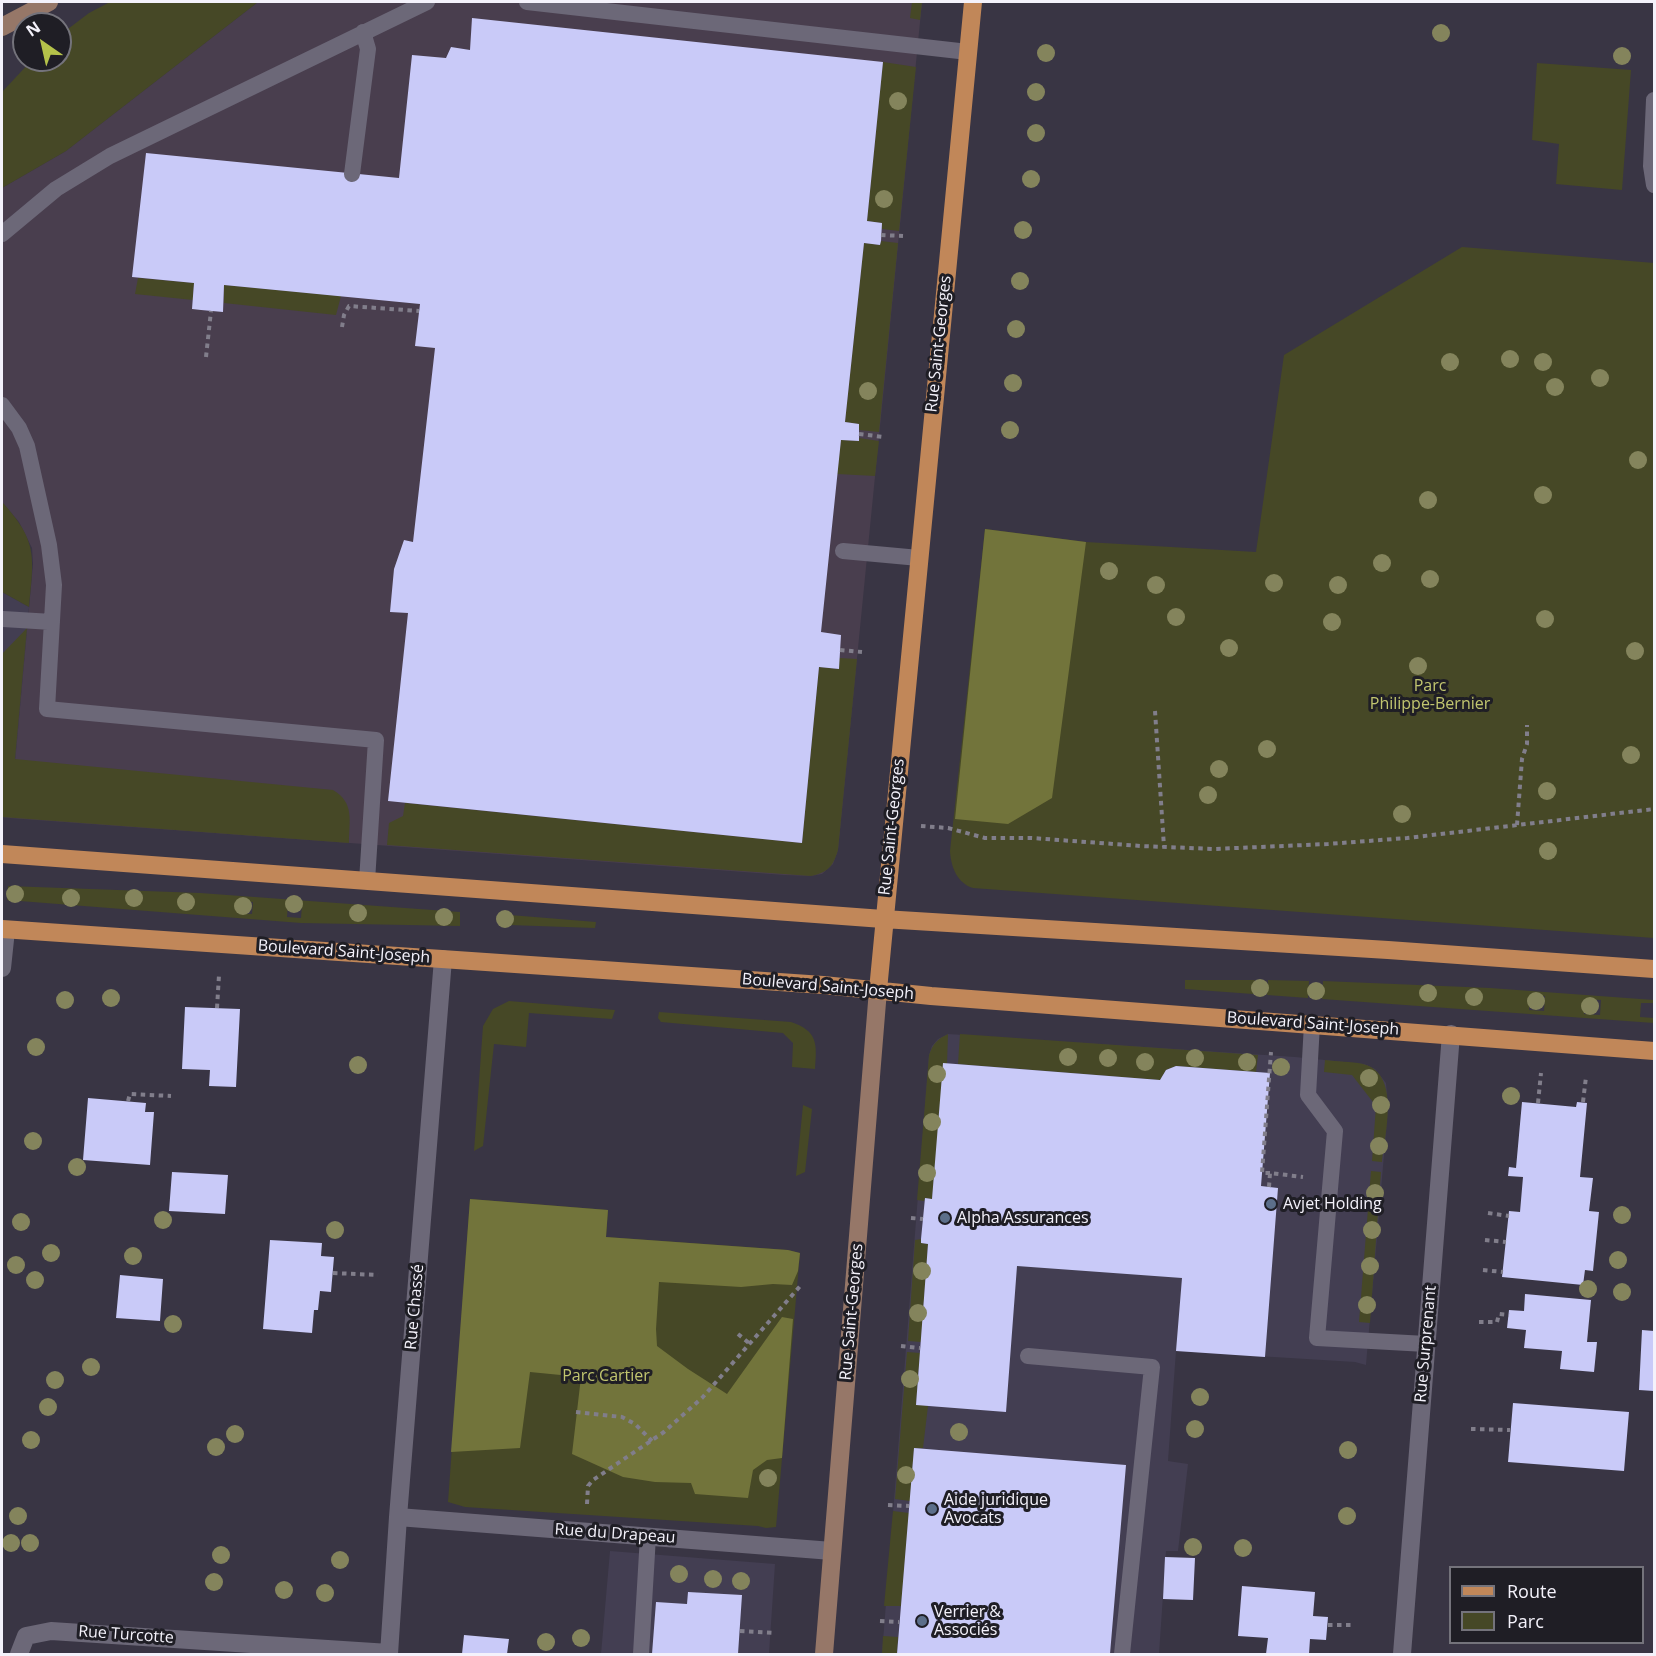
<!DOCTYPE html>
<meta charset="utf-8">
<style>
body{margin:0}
#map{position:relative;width:1656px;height:1656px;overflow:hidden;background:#393544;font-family:"Open Sans",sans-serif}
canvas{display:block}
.frame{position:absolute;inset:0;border:3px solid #f4f2fb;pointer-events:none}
.legend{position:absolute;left:1449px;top:1566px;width:195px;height:78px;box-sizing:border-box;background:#1f1e25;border:2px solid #74737b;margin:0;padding:8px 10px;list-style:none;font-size:18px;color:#f4f2fb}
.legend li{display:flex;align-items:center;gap:12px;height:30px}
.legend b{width:30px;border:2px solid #74737b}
.north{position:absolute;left:12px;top:12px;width:60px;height:60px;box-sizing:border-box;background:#1f1e25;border:2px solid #74737b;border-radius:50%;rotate:326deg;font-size:16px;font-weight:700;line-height:24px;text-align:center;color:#f4f2fb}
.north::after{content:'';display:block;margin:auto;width:21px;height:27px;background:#b4c24a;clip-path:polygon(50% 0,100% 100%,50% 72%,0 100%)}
</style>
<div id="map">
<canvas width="1656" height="1656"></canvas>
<div class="frame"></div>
<ul class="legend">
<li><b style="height:8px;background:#c18759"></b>Route</li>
<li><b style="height:16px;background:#464826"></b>Parc</li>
</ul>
<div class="north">N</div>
</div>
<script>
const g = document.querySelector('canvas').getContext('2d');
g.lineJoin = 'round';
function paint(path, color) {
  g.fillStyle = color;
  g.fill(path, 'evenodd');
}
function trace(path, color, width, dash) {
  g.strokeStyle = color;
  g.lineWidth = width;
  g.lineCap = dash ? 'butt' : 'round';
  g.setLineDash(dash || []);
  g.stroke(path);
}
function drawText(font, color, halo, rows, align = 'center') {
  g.font = font + ' "Open Sans",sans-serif';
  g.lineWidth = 6;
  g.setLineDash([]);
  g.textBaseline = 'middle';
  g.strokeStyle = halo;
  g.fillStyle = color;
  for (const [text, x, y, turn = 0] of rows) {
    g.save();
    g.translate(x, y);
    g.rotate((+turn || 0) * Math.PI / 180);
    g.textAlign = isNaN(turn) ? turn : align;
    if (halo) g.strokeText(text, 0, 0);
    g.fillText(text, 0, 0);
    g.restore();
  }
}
const built = new Path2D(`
 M2,592L29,607L10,818L2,817Z
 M948,1034L1295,1057L1364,1064L1375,1069L1386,1083L1388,1108L1366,1365L1355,1362L1176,1351L1168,1461L1188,1464L1178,1551H1166L1159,1654H882L929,1055L932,1046L938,1039Z
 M610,1551L775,1564L769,1654H601Z`);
const industrial = new Path2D(`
 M258,2H922L838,850L833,864L822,874L811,876L785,875L10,818L33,564L32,548L19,522L2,502V188L66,151Z`);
const green = new Path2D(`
 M110,2H258L66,151L2,188V92L32,60H60V35L89,13Z
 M912,2H922L920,20L910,18Z
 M883,62L916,67L899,231L882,229V223L867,221Z
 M1537,63L1631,70L1622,190L1556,184L1559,144L1532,140Z
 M881,241L898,243L879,432L859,430V424L845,422L864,243L880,245Z
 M1462,247L1654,263V938L973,888C957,883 951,867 950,851L985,529L1086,542L1256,552L1284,355Z
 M138,278L194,283L193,300L135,294Z
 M224,285L341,296L336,315L224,303Z
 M859,438L879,441L875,476L837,474L841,440L859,441Z
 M2,502C38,541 34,557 29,607L2,592Z
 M27,628L15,759L333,790C355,803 349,821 349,843L2,817V654Z
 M839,658L857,659L838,850C833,866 829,872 811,876L387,845L389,823L403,816L405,803L802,843L819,667L838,669Z
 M8,886L200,893L460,912V926L301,923L7,900ZM238,901L253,902L252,914L237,913ZM288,904L302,905L301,918L287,917Z
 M510,915L596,922L595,928L509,925Z
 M1185,980H1255L1253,994L1185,989Z
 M1268,980L1309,981L1308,998L1267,995Z
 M1323,981L1490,988L1654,1000V1003H1641L1640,1017L1654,1018V1023L1322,999ZM1530,995L1545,996L1544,1011L1529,1010ZM1586,999L1601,1000L1600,1015L1584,1014Z
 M509,1001L615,1010L612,1019L529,1013L526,1047L494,1044L483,1146L474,1151L483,1026L493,1009Z
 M659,1012L791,1022C818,1031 817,1044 815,1069L792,1067L793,1043L783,1033L661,1022L658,1018Z
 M948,1034L947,1064L932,1199L925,1198L924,1201L917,1200L929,1055C933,1044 937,1039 948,1034Z
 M960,1034L1258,1055L1256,1072L1176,1066L1166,1070L1160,1080L958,1064Z
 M1325,1060C1337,1062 1351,1061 1363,1064C1401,1073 1385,1134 1382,1162L1372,1161L1376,1106L1352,1075L1324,1072Z
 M803,1105L812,1109L805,1172L796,1176Z
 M1371,1171L1381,1172L1370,1323L1359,1322Z
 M470,1199L608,1210L606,1237L788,1250L800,1253L776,1527L766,1528L758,1526L465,1507L448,1502Z
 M921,1239L922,1243L928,1244L921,1342L908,1341L915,1240Z
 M907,1352L920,1353L916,1404L928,1406L923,1448H914L910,1501L895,1499Z
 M893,1511L909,1513L901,1606H884Z
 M883,1636L898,1637L897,1654H882Z`);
const forest = new Path2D(`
 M985,529L1086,542L1052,798L1008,824L955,819Z
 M470,1199L608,1210L606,1237L788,1250L800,1253L798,1271L792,1285L773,1284L741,1287L659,1282L656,1329L657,1346L688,1369L727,1394L782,1317L793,1319L782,1458L767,1460L753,1470L748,1498L695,1494L691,1483L655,1482L623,1477L572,1454L581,1377L530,1372L520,1448L451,1452Z`);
const building = new Path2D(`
 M472,18L883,62L867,221L882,223L881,241L880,245L864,243L845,422L859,424V441L841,440L821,632L841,635L839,669L819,667L802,843L388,801L408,613L390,612L394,569L404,540L413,542L435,348L415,346L420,304L224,285L223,312L201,310L192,309L194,283L132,277L146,153L399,178L412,55L446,58L451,47L470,50Z
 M185,1007L240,1009L236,1087L209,1086L210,1070L182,1069Z
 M943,1063L1160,1080L1166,1070L1176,1066L1270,1073L1261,1186L1278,1188L1265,1357L1176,1351L1182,1278L1017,1266L1006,1412L916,1405L928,1244L921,1243V1239L925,1198L932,1199Z
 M88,1098L146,1103L145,1112H154L150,1165L83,1160Z
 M1522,1102L1576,1107L1577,1102L1587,1103L1580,1177L1593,1178L1589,1211L1599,1212L1593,1271L1585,1270L1583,1285L1502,1277L1509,1211L1520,1212L1523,1177L1508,1176L1509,1167L1516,1168Z
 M172,1172L228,1175L225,1214L169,1211Z
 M270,1240L322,1243L321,1256L334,1257L331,1292L320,1291L318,1310H314L312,1333L263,1329Z
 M120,1275L163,1279L160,1321L116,1318Z
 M1525,1294L1591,1300L1587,1342H1597L1594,1372L1560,1369L1562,1351L1524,1348L1526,1330L1507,1328L1509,1310L1524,1311Z
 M1642,1330L1654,1331V1391L1639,1390Z
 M1513,1403L1629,1412L1624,1471L1508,1462Z
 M914,1448L1126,1465L1110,1654H897Z
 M1165,1557L1195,1558L1193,1600L1163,1599Z
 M1242,1586L1315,1592L1313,1616L1328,1617L1326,1640L1310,1639L1309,1654H1266L1268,1638L1238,1636Z
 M688,1592L742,1595L738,1654H652L656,1602L687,1604Z
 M464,1635L509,1639L507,1654H462Z`);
const path = new Path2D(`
 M881,235L903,236
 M342,327L344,315L349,306L419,311
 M206,357L211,311
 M859,434L884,437
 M840,650L862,652
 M1155,711L1164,847
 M1517,825L1522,759L1527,744V725
 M921,826L948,828L985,838H1032L1141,846L1214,849L1328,844L1407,838L1654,809
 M217,1008L219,975
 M128,1101L130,1094L171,1096
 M1583,1102L1586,1077
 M1538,1103L1541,1073
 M1270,1173H1262L1271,1052
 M1269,1187L1270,1173L1303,1177
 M1488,1213L1509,1216
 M911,1218L923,1219
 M1485,1240L1506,1242
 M1483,1270L1503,1272
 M333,1273L378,1275
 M1479,1322H1497L1499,1314L1509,1315
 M738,1334L750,1344
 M901,1346L920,1348
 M576,1412L622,1417L635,1424L652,1441
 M1471,1429L1510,1430
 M587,1504L588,1486L593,1480L664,1432L702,1398L802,1284
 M888,1505L909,1506
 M880,1621L899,1622
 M1328,1625H1351
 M740,1631L775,1633`);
const lane = new Path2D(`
 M527,2L968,52
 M1654,100L1651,166L1654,185
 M352,174L368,49L363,32
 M2,234L56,189L110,156L427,2
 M2,405L19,428L27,446L49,545L54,585L47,709L376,740L367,881
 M843,551L919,558
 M3,619L52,622
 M1312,1024L1308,1095L1335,1131L1317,1338L1426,1344
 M1028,1356L1152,1367L1122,1654
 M641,1654L648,1536`);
const street = new Path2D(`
 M2,968L6,930
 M398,1517L832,1551
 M19,1654L26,1636L51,1631L389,1653
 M389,1654L398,1517L443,959
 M1402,1654L1451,1034`);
const secondary = new Path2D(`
 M2,27L49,2
 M824,1654L878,990`);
const primary = new Path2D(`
 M2,854L883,919L1388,950L1654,969
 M2,929L823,985L931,996L1654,1051
 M878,990L973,2`);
const trees = [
 [1441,33],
 [1046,53],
 [1622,56],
 [1036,92],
 [898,101],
 [1036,133],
 [1031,179],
 [884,199],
 [1023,230],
 [1020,281],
 [1016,329],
 [1510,359],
 [1450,362],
 [1543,362],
 [1600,378],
 [1013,383],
 [1555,387],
 [868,391],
 [1010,430],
 [1638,460],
 [1543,495],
 [1428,500],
 [1382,563],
 [1109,571],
 [1430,579],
 [1274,583],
 [1156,585],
 [1338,585],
 [1176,617],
 [1545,619],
 [1332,622],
 [1229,648],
 [1635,651],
 [1418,666],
 [1267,749],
 [1631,755],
 [1219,769],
 [1547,791],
 [1208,795],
 [1402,814],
 [1548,851],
 [15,894],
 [71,898],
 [134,898],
 [186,902],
 [294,904],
 [243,906],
 [358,913],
 [444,917],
 [505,919],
 [1260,988],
 [1316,991],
 [1428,993],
 [1474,997],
 [111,998],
 [65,1000],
 [1536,1001],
 [1590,1006],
 [36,1047],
 [1068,1057],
 [1108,1058],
 [1195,1058],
 [1145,1062],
 [1247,1062],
 [358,1065],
 [1281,1067],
 [937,1074],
 [1369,1078],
 [1511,1096],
 [1381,1105],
 [932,1122],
 [33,1141],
 [1379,1146],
 [77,1167],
 [927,1173],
 [1375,1193],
 [1622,1215],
 [163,1220],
 [21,1222],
 [335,1230],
 [1372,1230],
 [51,1253],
 [133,1256],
 [1618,1260],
 [16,1265],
 [1370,1266],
 [922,1271],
 [35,1280],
 [1588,1289],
 [1622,1292],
 [1367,1305],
 [918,1313],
 [173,1324],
 [91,1367],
 [910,1379],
 [55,1380],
 [1200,1397],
 [48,1407],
 [1195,1429],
 [959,1432],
 [235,1434],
 [31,1440],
 [216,1447],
 [1348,1450],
 [906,1475],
 [768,1478],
 [18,1516],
 [1347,1516],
 [11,1543],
 [30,1543],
 [1193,1547],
 [1243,1548],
 [221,1555],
 [340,1560],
 [679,1574],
 [713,1579],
 [741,1581],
 [214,1582],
 [284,1590],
 [325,1593],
 [581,1638],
 [546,1642]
];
const markers = [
 [1271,1204,6,"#5c6f8a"],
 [945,1218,6,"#5c6f8a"],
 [932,1509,6,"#5c6f8a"],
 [922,1621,6,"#5c6f8a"]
];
const streetNames = [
 ["Rue Saint-Georges",939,344,-84],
 ["Rue Saint-Georges",892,827,-84],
 ["Boulevard Saint-Joseph",344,952,4],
 ["Boulevard Saint-Joseph",828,987,5],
 ["Boulevard Saint-Joseph",1313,1024,4],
 ["Rue Chassé",415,1307,-85],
 ["Rue Saint-Georges",852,1312,-85],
 ["Rue Surprenant",1426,1344,-85],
 ["Rue du Drapeau",615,1534,4],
 ["Rue Turcotte",126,1635,4]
];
const parkNames = [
 ["Parc",1430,686],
 ["Philippe-Bernier",1430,704],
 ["Parc Cartier",606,1376]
];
const poiNames = [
 ["Avjet Holding",1283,1204],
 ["Alpha Assurances",957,1218],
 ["Aide juridique",944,1500],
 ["Avocats",944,1518],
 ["Verrier &",934,1612],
 ["Associés",934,1630]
];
paint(built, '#433e52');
paint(industrial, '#493e4e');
paint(green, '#464826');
paint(forest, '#72743b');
paint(building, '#c9caf8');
trace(path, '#817e8b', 4, [4.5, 4.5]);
trace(lane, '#6c6878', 16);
trace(street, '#6c6878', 18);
trace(secondary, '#967768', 18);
trace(primary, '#c18759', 18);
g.fillStyle = '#84845c';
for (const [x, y] of trees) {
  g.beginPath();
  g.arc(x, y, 9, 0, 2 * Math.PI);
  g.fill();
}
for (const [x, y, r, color] of markers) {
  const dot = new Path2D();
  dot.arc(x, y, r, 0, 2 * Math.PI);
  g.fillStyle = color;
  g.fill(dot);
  trace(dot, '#1f1e25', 2);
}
drawText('16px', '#f4f2fb', '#1f1e25', streetNames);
drawText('16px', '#c1c56f', '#1f1e25', parkNames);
drawText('16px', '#f4f2fb', '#1f1e25', poiNames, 'left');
</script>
